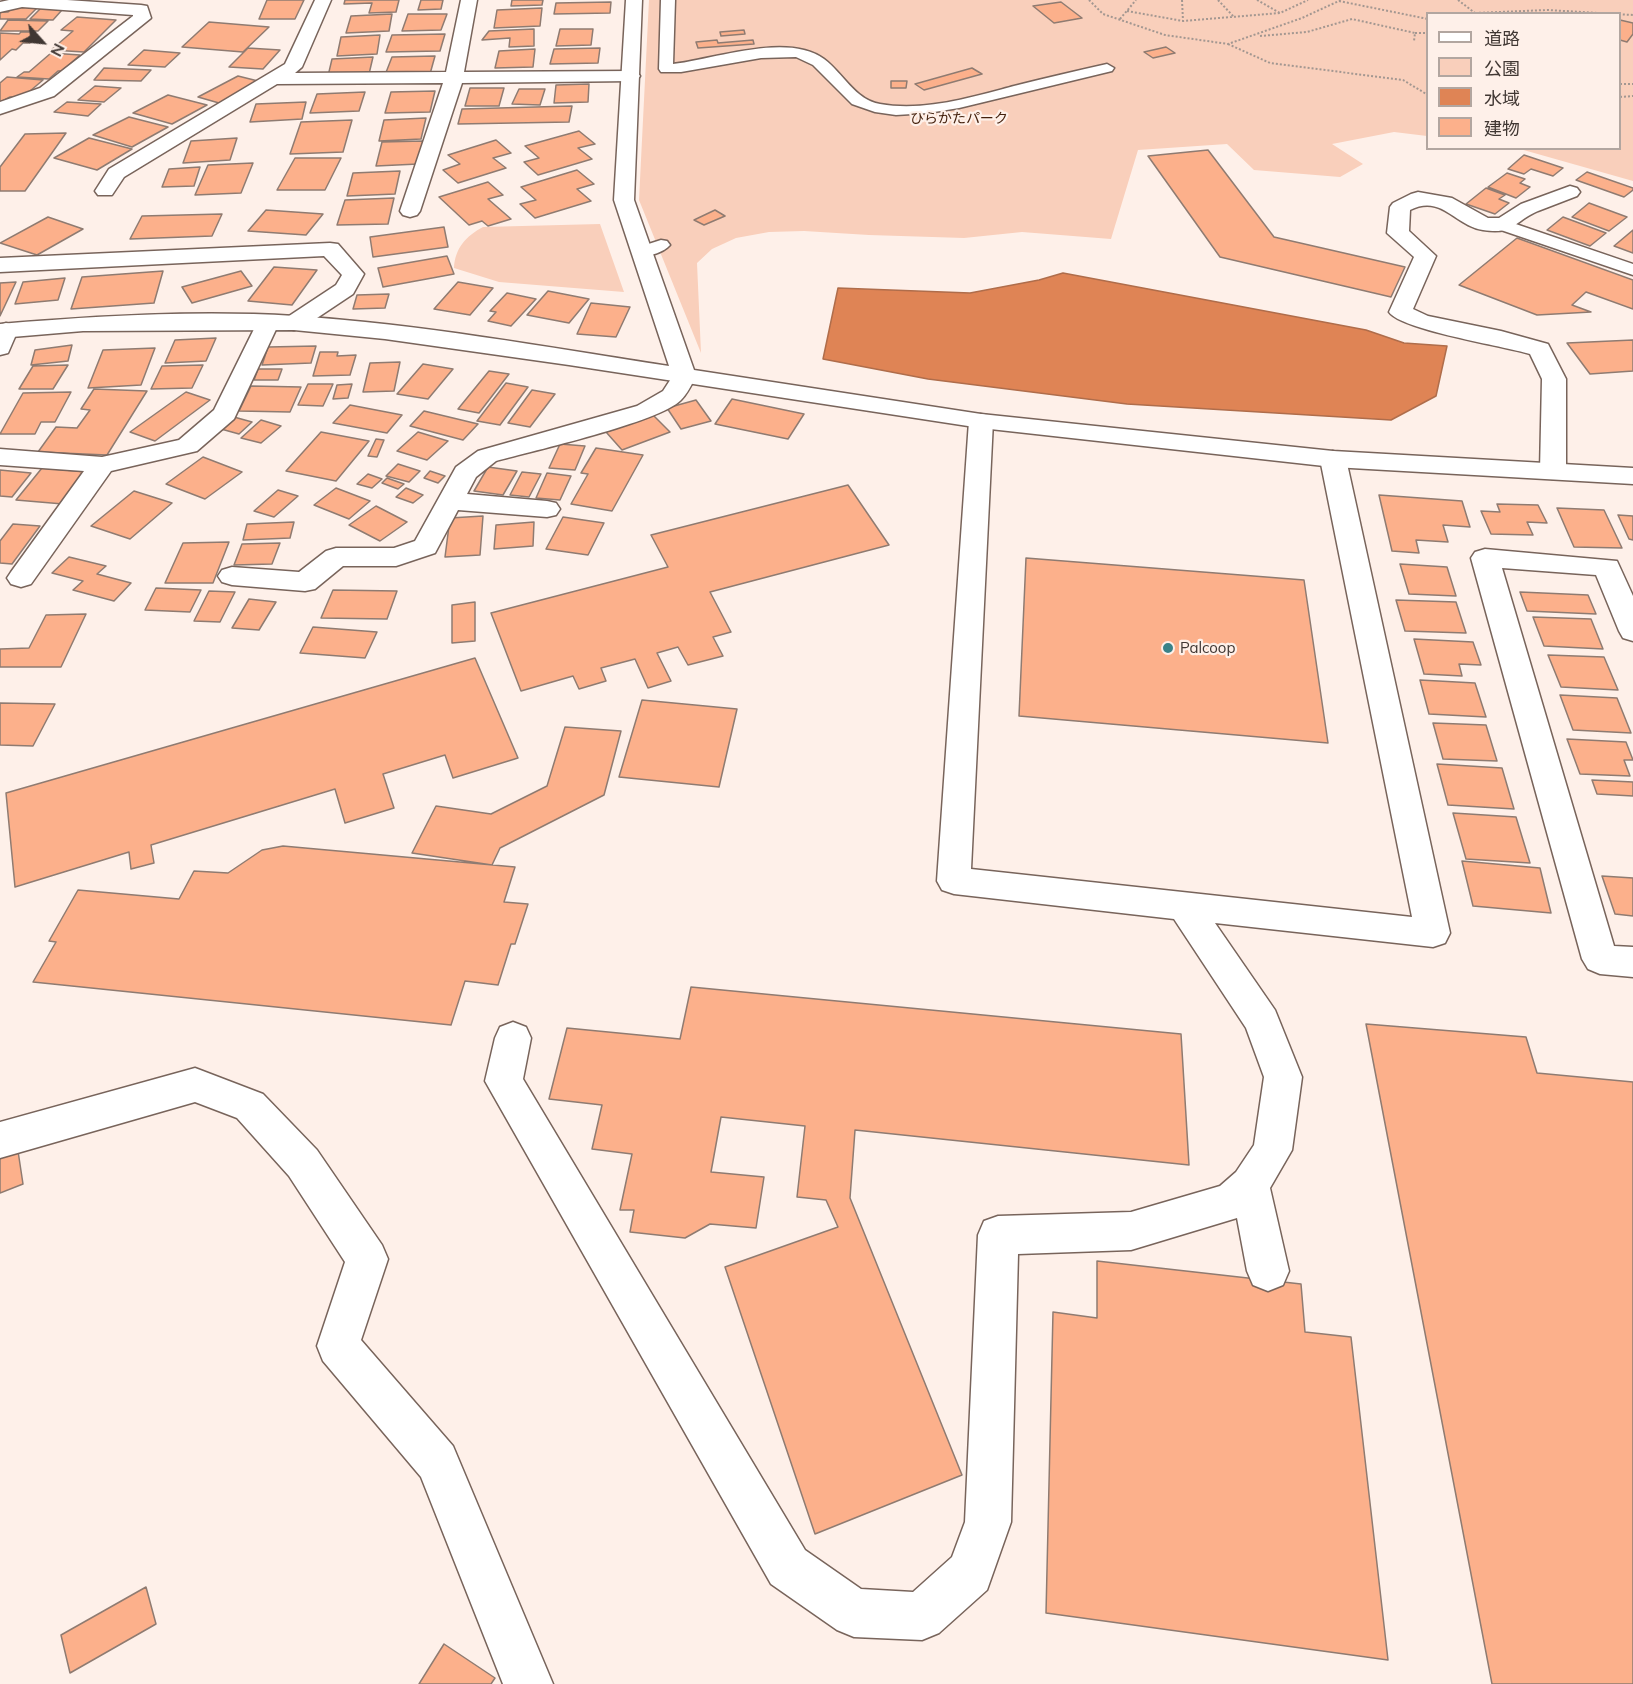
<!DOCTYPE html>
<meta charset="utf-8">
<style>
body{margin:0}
#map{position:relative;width:1633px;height:1684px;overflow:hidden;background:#fef0e9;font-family:Mulish,"Noto Sans JP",sans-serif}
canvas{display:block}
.legend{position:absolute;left:1426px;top:12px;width:195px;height:138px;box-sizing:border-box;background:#fef0e9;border:2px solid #b2a6a0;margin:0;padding:8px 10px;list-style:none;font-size:18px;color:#403733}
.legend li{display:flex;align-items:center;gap:12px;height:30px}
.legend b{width:30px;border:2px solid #b2a6a0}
.north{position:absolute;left:12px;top:12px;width:60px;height:60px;-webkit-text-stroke:4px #fef0e9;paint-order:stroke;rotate:117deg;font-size:16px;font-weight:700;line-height:24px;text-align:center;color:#403733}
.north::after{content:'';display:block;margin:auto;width:21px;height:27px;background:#403733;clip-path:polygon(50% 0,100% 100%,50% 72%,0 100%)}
</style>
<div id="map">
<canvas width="1633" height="1684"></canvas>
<ul class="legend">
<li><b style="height:8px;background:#fff"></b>道路</li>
<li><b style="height:16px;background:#f9cfbb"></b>公園</li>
<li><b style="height:16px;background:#df8455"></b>水域</li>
<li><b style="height:16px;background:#fcb08b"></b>建物</li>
</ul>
<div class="north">N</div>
</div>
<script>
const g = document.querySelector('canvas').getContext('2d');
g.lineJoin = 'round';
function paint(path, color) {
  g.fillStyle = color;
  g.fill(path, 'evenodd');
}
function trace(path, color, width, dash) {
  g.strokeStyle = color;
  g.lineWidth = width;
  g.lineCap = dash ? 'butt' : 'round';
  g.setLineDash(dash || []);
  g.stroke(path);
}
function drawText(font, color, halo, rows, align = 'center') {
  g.font = font + ' Mulish,"Noto Sans JP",sans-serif';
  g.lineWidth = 4.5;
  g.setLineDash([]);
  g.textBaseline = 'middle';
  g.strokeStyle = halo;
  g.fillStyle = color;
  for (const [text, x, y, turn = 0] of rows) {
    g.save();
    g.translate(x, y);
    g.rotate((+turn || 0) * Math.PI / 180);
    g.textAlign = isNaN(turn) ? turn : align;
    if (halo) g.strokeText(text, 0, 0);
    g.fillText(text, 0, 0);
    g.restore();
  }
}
const green = new Path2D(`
 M649,0H1633V181L1520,149L1620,148V14H1428L1427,136L1394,132L1332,144L1363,164L1340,177L1254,170L1227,144L1138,150L1111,239L1022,232L964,238L869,235L804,231L769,232L736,238L712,249L697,263L701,353L639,200Z
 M600,224L624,292L499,282L454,268C455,248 466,236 483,227Z`);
const water = new Path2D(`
 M1063,273L1366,330L1404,343L1447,346L1436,396L1391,420L1127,404L928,379L823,359L838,288L970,293L1039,280Z`);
const building = new Path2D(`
 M267,0H304L295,19H259Z
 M345,0H399L396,12L369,13L372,3L344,4Z
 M421,0H443L441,9L418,10Z
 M512,0H543L542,5L511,6Z
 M611,2L610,13L554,14L556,3Z
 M1061,2L1082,18L1054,23L1033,6Z
 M13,7H38L26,19H0V12H8Z
 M41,8H60L58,10H62L53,20L30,19Z
 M542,8L540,26L494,28L497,10Z
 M392,14L389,31L346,33L351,16Z
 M408,14H447L441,30L402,31Z
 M77,17L116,20L84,52L51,50L73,31L61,30Z
 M8,20L48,21L38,31H0Z
 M1620,20L1633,23V34L1627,42L1620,40Z
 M209,22L269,27L243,52L182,47Z
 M534,29V46L509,47L510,38L482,40L489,31Z
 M560,29H593L591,45L556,46Z
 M744,30L745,34L721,36L720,32Z
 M21,32H35L29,37L36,38L30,43H23L16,50L12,49L0,60V33L19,34Z
 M445,34L440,51L386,52L392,35Z
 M380,35L377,54L337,56L341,37Z
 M717,40L718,43L753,40L754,44L698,48L696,42Z
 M1166,47L1175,53L1153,58L1144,52Z
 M248,48L280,50L263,69L229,67Z
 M600,48L598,63L550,64L554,49Z
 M535,49L533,67L495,68L499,51Z
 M144,50L180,53L165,67L128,65Z
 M51,53L80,55L62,71H58L49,79L17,77L24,72H29Z
 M435,56L430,74L385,75L392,57Z
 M373,57L369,74L328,76L332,59Z
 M104,68L151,70L141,81L94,80Z
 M972,68L982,74L924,90L915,84Z
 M238,76L266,83L226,105L198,97Z
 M7,77L43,80L23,97H10L0,102V83Z
 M891,81H907L906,88H891Z
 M589,84L588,102L554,103L556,85Z
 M95,86L121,88L104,102L78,100Z
 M470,88H504L499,106H465Z
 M519,89H545L540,105L512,104Z
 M435,91L430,112L385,113L391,92Z
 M365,92L359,111L310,113L317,94Z
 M168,95L207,105L172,124L133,113Z
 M67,102L101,104L88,116L54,112Z
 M306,102L302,119L250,122L256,104Z
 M572,106L569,122L458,124L462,109Z
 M129,117L168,127L132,147L93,135Z
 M426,118L421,139L379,141L384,120Z
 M352,120L343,152L290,154L301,122Z
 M579,131L595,144L578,148L592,159L538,175L524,162L539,158L525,146Z
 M66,133L25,191H0V167L25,134Z
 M89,138L132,149L97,170L54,158Z
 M237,138L230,160L183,163L191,141Z
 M496,140L511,153L493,158L506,168L458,183L443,170L460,164L448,155Z
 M423,141L418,164L376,166L382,142Z
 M1208,150L1274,237L1405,267L1391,297L1220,257L1148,156Z
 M1524,155L1563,168L1553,176L1531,169L1524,174L1508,169Z
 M295,158H341L325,190H277Z
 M253,163L241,193L195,195L208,165Z
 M200,167L194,186L162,187L169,169Z
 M577,170L594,184L577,189L591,201L535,218L520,204L536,200L521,187Z
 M400,171L395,194L347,196L353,173Z
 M1587,172L1633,188V190L1624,197L1576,180Z
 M1507,173L1525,179L1520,183L1530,187L1516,198L1488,187Z
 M488,182L503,195L488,199L511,219L488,226L482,221L469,225L439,197Z
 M1486,188L1505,195L1499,199L1509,203L1495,214L1466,204Z
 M394,198L388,224L337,225L345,200Z
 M1589,203L1627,217L1609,231L1572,217Z
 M266,210L323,214L306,235L248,231Z
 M715,210L725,216L704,225L694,220Z
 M222,214L212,236L130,239L142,216Z
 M48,217L83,229L37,255L0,243Z
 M1563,217L1606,233L1590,246L1547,230Z
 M444,227L448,247L373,257L370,237Z
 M1633,230V253L1614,246Z
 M1517,238L1633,280V309L1586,292L1572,305L1591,312L1537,315L1459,285Z
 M447,256L454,274L383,287L378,268Z
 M274,267L317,270L292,305L248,301Z
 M163,271L154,303L71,309L82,277Z
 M241,271L252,286L192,303L182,287Z
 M65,278L58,300L15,304L23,282Z
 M16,282L0,316V283Z
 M458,282L493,288L470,315L434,309Z
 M548,291L589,299L569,323L527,315Z
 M507,293L536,299L511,326L488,321L496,312L490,311Z
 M389,294L385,308L353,309L357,295Z
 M591,303L630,307L616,337L577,334Z
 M216,338L206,361L165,363L175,340Z
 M1633,340V371L1590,374L1567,343Z
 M72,345L68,361L31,365L35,350Z
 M316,346L311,363L262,365L268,347Z
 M155,348L141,385L88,388L103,350Z
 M320,352H338L337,356L356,355L350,375L313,376Z
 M400,362L394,391L363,392L370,363Z
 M423,364L453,369L428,399L397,394Z
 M68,365L53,389H19L33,366Z
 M203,365L192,388L151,389L162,366Z
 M258,369H282L278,380H254Z
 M489,371L509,374L479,413L458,409Z
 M506,383L528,387L500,425L477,421Z
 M308,384H333L323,406L298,405Z
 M352,384L348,398L333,399L337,385Z
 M251,386L301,387L290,412L239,411Z
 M94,389L147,391L107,455L38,452L56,427L77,428L90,410L81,409Z
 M532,390L555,394L530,427L508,423Z
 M71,392L55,422H41L35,434H0L23,393Z
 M186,392L210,400L155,441L130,432Z
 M732,399L804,414L788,439L715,424Z
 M696,400L711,421L681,429L667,408Z
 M350,405L402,415L387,433L333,423Z
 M424,411L478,424L463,440L410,426Z
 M653,415L670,432L622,450L606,432Z
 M234,417L252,422L239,434L221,429Z
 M261,420L281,426L261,443L241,438Z
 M321,432L369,441L336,481L286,471Z
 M418,432L448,441L427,460L397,451Z
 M376,439L384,440L377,457L368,456Z
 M560,444L585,446L575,470L549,468Z
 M596,448L643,455L612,511L571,504L588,474L581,473Z
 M203,457L242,472L205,499L166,484Z
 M398,464L420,471L409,482L386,476Z
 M488,467L517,471L503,495L474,491Z
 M42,468L87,472L63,504L16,500Z
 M0,470L31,473L12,497L0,496Z
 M430,471L445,476L438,483L424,478Z
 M522,472L541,474L529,497L510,495Z
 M547,473L571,476L560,500L536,498Z
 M368,474L382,479L372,488L357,484Z
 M387,478L404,484L398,489L382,483Z
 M848,485L889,545L710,592L731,632L713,637L723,656L688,665L678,647L657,653L671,681L648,688L635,659L601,668L606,681L579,689L573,676L521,691L491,613L668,567L651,535Z
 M336,488L370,501L349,519L314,505Z
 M406,488L423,495L413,503L396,497Z
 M278,490L298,496L274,517L254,511Z
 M134,491L172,503L130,539L91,526Z
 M1379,495L1462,501L1470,527L1443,525L1448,542L1416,540L1419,553L1392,551Z
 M1497,504L1538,505L1547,523L1527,522L1533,535L1491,534L1481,511L1500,512Z
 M376,506L407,522L380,541L349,525Z
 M1557,508L1604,510L1622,548L1574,547Z
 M1618,515L1633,516V540L1629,539Z
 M483,516L480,555L445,557L450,518Z
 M563,517L604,523L588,555L546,549Z
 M294,522L290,538L243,540L247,524Z
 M534,522L533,546L494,549L496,525Z
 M13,524L40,526L12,564L0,563V541Z
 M229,542L213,583H165L183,543Z
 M280,543L272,564L234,565L242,544Z
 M69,557L106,566L97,574L131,583L114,601L73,590L83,581L52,573Z
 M1026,558L1304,580L1328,743L1019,716Z
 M1400,564L1447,567L1456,596L1409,594Z
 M156,588L201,590L190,612L145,610Z
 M333,590L397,591L387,619L321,618Z
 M209,591L235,592L220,622L194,621Z
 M1520,592L1588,595L1596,614L1527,611Z
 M249,599L276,602L259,630L232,628Z
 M1396,600L1456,602L1466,633L1405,631Z
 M475,602V641L452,643V605Z
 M86,614L61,667H0V649L29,648L46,615Z
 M1533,617L1591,619L1603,649L1544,646Z
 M313,627L377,632L365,658L300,653Z
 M1414,639L1473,642L1481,665L1459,664L1462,676L1424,674Z
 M1548,655L1604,657L1618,690L1561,687Z
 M475,658L518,758L453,778L445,755L383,774L394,808L345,823L335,789L151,845L154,863L131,869L129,852L15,887L6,793Z
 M1420,680L1475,683L1486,717L1429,714Z
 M1560,695L1617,698L1631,733L1573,730Z
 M642,700L737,709L719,787L619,777Z
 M0,703L55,704L33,746L0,745Z
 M1433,723L1486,725L1497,761L1443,759Z
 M565,727L621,731L604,795L500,848L492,865L412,853L436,806L491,814L547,786Z
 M1567,739L1626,742L1633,760H1624L1630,776L1580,774Z
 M1437,764L1502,768L1514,809L1448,805Z
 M1592,780L1633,782V796L1597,794Z
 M1453,813L1516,817L1530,863L1466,859Z
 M283,846L515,867L504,902L528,904L515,944H511L498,985L465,981L451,1025L33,982L56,942L49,941L78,890L179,899L194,871L228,873L262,850Z
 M1462,861L1540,868L1551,913L1473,906Z
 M1602,876L1633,878V916L1615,914Z
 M691,987L1181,1034L1189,1165L855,1130L850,1198L962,1475L815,1534L725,1267L838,1227L826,1200L797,1197L805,1126L721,1117L711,1172L764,1177L756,1228L710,1224L685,1238L630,1232L634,1210H620L632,1154L592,1149L602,1105L549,1099L567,1028L680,1039Z
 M1366,1024L1526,1037L1537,1073L1633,1082V1684H1492Z
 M18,1151L23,1184L0,1193V1158Z
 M1097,1261L1301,1284L1305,1332L1351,1337L1388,1660L1046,1613L1053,1312L1097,1318Z
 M146,1587L156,1624L70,1673L61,1635Z
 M444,1644L495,1678L491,1684H419Z`);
const path = new Path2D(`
 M1089,0L1103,14L1165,35L1228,44L1302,18L1341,0
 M1182,0L1183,21
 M1218,0L1234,17
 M1257,0L1280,13
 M1458,0L1475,13
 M1339,1L1428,19
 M1127,11L1183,21L1280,13L1308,0
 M1475,13L1548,10L1633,15
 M1120,19L1136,0
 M1415,33H1428
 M1260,36L1307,32L1352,19L1415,33L1414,41
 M1228,44L1270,63L1403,80L1428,95
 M1620,84H1633
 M1620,97L1633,96`);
const lane = new Path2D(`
 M661,0H675L673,64C715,59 788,32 824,59C843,73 855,100 880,104C924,112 972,97 1014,86C1045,78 1076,71 1107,64L1114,68L1112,71L959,108L928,113L896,115L875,112L852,104L813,65L796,57L761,58L681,72H661L659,69Z
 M1504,220L1633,264V275L1498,229L1495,225L1498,221Z
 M661,240L667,241L670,245C663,253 646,258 636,256L633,252L636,248Z`);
const street = new Path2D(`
 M9,0H67L141,5L147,6L151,18L54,96L0,114V102L40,88L133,16V15L22,7L0,12V2Z
 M315,0H331L302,67L295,73L446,72L461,0H477L464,72L631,71L637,72L640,76L637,80L631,81L462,83L420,211L417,215L410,217L403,215L400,211L443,83L277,84L124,177L112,195H98L95,191L109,169L285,64Z
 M1570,186L1577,188L1580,192L1577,196C1564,201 1551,206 1538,211C1513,222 1514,235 1483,230C1455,226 1442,194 1410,210L1409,231L1436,256L1413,309L1428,316L1501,331L1548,344L1566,379V471L1562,477L1553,479L1544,477L1540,471L1542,379L1530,354C1504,346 1401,330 1389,312L1414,257L1387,233L1390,207L1393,203L1411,194L1418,192L1452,198L1488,218H1499L1521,204Z
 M330,243L338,244L364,274L353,294L302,328L294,330L286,328L283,323L286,318L336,285L342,275L324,256L0,272V258Z
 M268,316L276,318L279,323L234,419L197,451L111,471L31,584L21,587L11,584L7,578L11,572L84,471L0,465V449L102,457L179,440L214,410L257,323L260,318Z
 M6,323L14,325L18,330L8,353L0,355V325Z
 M684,369L692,371L696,376C692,384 687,394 681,400C660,422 532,451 496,461L476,477L467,494L547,501L556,503L560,509L556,515L547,517L458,510L435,553L396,566H343L315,589L305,591L232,585L222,582L218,576L222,570L232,567L299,572L326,551L336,548H394L415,541L456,467L478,451L637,406L663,391L676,371Z
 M981,414L990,416L993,421L971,869L1412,917L1320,459L1324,454L1333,451L1342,454L1346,459L1450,933L1445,943L1433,947L1215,923L1275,1010L1302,1077L1292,1150L1270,1188L1289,1271L1283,1285L1268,1291L1253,1285L1247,1271L1237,1218L1131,1250L1018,1254L1011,1522L987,1590L939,1633L922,1640L854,1637L837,1630L771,1584L485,1081L495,1038L500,1027L513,1022L526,1027L531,1038L523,1079L805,1550L861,1589L913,1592L952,1557L965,1522L978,1235L984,1221L998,1216L1131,1212L1220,1186L1236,1172L1254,1145L1264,1077L1246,1028L1174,919L954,894L942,890L937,881L969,421L972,416Z
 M1485,549L1617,561L1633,596V641L1623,638L1619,631L1596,575L1502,568L1614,946L1633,947V977L1600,974L1588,969L1582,959L1471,558L1475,552Z
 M195,1068L263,1094L317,1150L382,1245L388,1259L361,1340L453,1446L553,1684H503L421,1477L323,1361L317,1346L345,1262L289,1176L237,1118L195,1102L0,1158V1122Z`);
const secondary = new Path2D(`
 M626,0H642L634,200L694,370L981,414L1333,451L1633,468V484L1333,467L981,428L569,365L385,339L294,330L83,331L0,338V324C96,316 198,310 295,316C420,324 545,347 669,366L614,200Z`);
const markers = [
 [1168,648,6,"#3a8288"]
];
const farParknames = [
 ["ひらかたパーク",959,119]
];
const poiNames = [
 ["Palcoop",1180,648]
];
paint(green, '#f9cfbb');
paint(water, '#df8455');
trace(water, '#af6d4b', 1.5);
paint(building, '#fcb08b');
trace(building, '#8f7b71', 1.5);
trace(lane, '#78645b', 3);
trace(street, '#78645b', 3);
trace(secondary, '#78645b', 3);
trace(path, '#a39791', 2, [2, 2]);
paint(lane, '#fff');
paint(street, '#fff');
paint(secondary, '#fff');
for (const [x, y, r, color] of markers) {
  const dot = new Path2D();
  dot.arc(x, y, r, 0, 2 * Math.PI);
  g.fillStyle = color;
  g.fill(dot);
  trace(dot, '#fef0e9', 2);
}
drawText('14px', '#45210d', '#fef0e9', farParknames);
drawText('15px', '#403733', '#fef0e9', poiNames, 'left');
</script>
